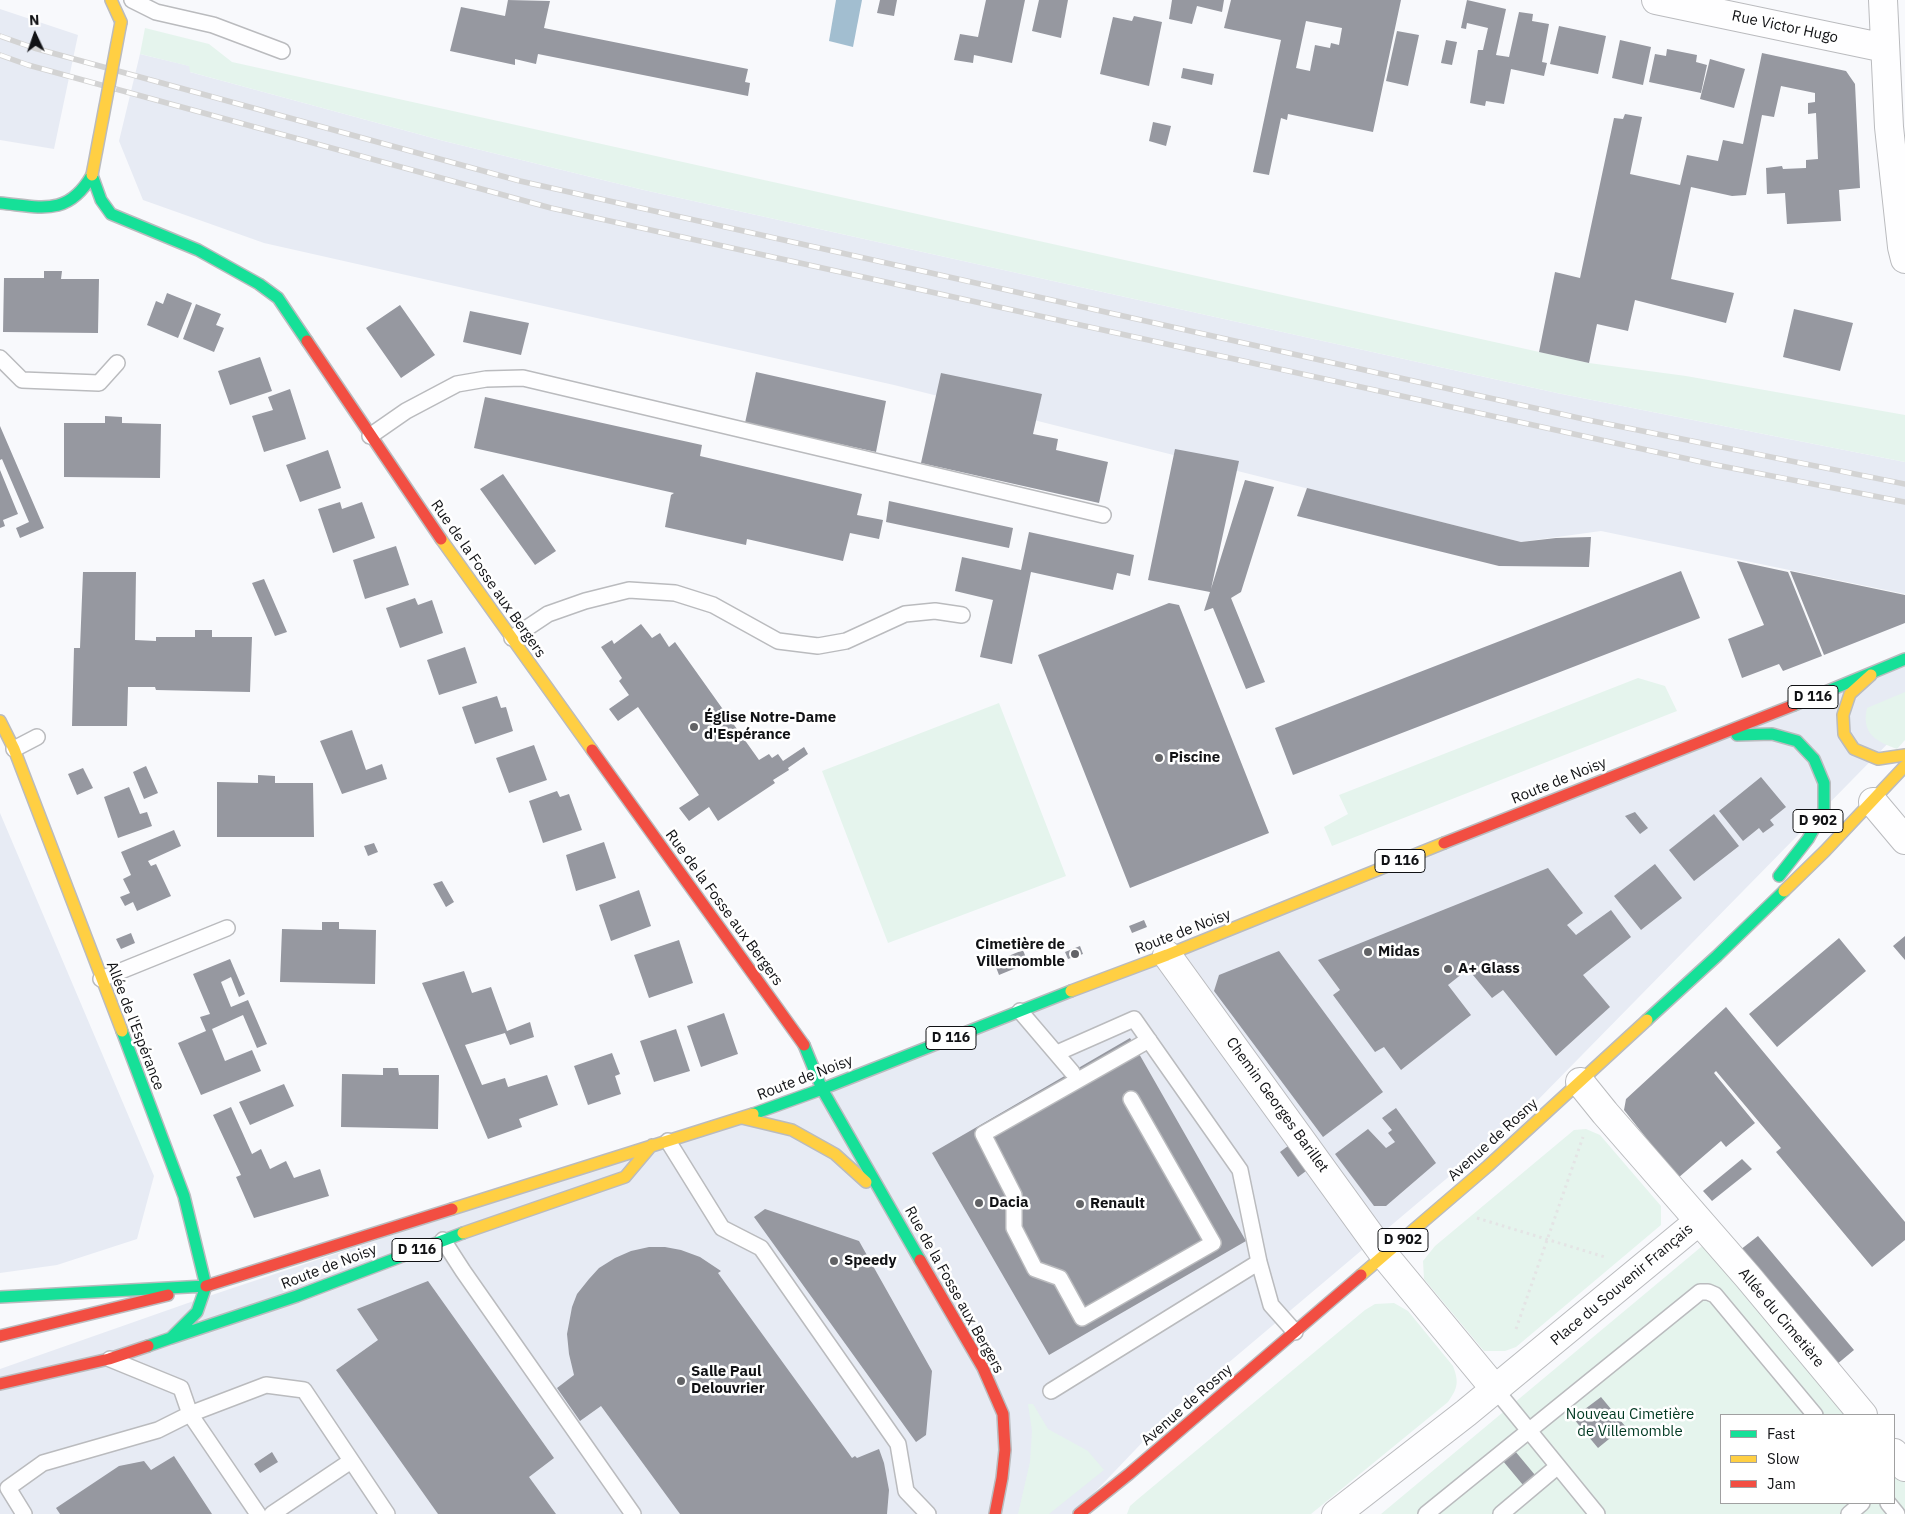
<!DOCTYPE html>
<meta charset="utf-8">
<style>
body{margin:0}
#map{position:relative;width:1905px;height:1514px;overflow:hidden;background:#f8f9fc;font-family:"IBM Plex Sans",sans-serif}
canvas{display:block}
.legend{position:absolute;left:1720px;top:1414px;width:175px;height:90px;box-sizing:border-box;background:#fff;border:1px solid #a0a0a1;margin:0;padding:6px 9px;list-style:none;font-size:15px;color:#111215}
.legend li{display:flex;align-items:center;gap:10px;height:25px}
.legend b{width:25px;border:1px solid #a0a0a1}
.north{position:absolute;left:10px;top:10px;width:50px;height:50px;-webkit-text-stroke:4px #fff;paint-order:stroke;rotate:357deg;font-size:14px;font-weight:700;line-height:20px;text-align:center;color:#111215}
.north::after{content:'';display:block;margin:auto;width:18px;height:22px;background:#111215;clip-path:polygon(50% 0,100% 100%,50% 72%,0 100%)}
</style>
<div id="map">
<canvas width="1905" height="1514"></canvas>
<ul class="legend">
<li><b style="height:6px;background:#16e098"></b>Fast</li>
<li><b style="height:6px;background:#ffcf43"></b>Slow</li>
<li><b style="height:6px;background:#f24e42"></b>Jam</li>
</ul>
<div class="north">N</div>
</div>
<script>
const g = document.querySelector('canvas').getContext('2d');
g.lineJoin = 'round';
function paint(path, color) {
  g.fillStyle = color;
  g.fill(path, 'evenodd');
}
function trace(path, color, width, dash) {
  g.strokeStyle = color;
  g.lineWidth = width;
  g.lineCap = dash ? 'butt' : 'round';
  g.setLineDash(dash || []);
  g.stroke(path);
}
function drawText(font, color, halo, rows, align = 'center') {
  g.font = font + ' "IBM Plex Sans",sans-serif';
  g.lineWidth = 5;
  g.setLineDash([]);
  g.textBaseline = 'middle';
  g.strokeStyle = halo;
  g.fillStyle = color;
  for (const [text, x, y, turn = 0] of rows) {
    g.save();
    g.translate(x, y);
    g.rotate((+turn || 0) * Math.PI / 180);
    g.textAlign = isNaN(turn) ? turn : align;
    if (halo) g.strokeText(text, 0, 0);
    g.fillText(text, 0, 0);
    g.restore();
  }
}
const built = new Path2D(`
 M0,9L78,35L54,149L0,140Z
 M140,54L190,66V72L444,141L644,190L1557,393L1905,462V594L1601,531L1521,542L894,385L264,243L143,200L119,141Z
 M1905,659V726L1529,1109L1176,1407L1074,1514H0V1369L188,1303L742,1118Z
 M0,813L154,1176L137,1239L57,1265L0,1273Z`);
const green = new Path2D(`
 M145,28L209,44L232,62L1589,363L1686,376L1905,415V462L1557,393L644,190L444,141L190,72L189,66L140,54Z
 M1638,678L1665,686L1677,711L1332,846L1324,827L1348,814L1339,795Z
 M1905,692V740L1897,749C1876,741 1861,734 1867,708Z
 M999,703L1066,876L888,943L822,771Z
 M1586,1129L1600,1135L1661,1206V1225L1516,1347L1505,1351H1484L1424,1279L1423,1261L1435,1246L1574,1130Z
 M1707,1242L1851,1415H1721V1503H1894V1466L1905,1480V1514H1381Z
 M1394,1303L1408,1311L1453,1366C1459,1382 1458,1388 1448,1402L1311,1514H1127L1130,1506L1138,1499L1365,1310L1375,1304Z
 M1028,1404H1033L1048,1429L1088,1451L1104,1470L1049,1514H1018L1030,1462L1032,1431Z`);
const water = new Path2D(`
 M836,0H862L853,47L829,41Z`);
const building = new Path2D(`
 M508,0L550,1L544,28L748,69L745,82L750,83L748,96L538,54L536,64L515,59V65L450,51L461,7L505,16Z
 M880,0H897L894,16L877,13Z
 M986,0H1025L1012,63L974,55L973,63L954,60L960,34L978,37Z
 M1039,0H1068L1061,38L1032,31Z
 M1172,0H1224L1222,12L1197,6L1192,24L1169,19Z
 M1231,0H1401L1373,132L1288,114L1287,120L1281,118L1269,175L1253,172L1281,40L1224,28ZM1306,21L1342,28L1339,45L1331,43L1330,48L1315,45L1310,71L1296,68Z
 M1467,0L1506,9L1496,55L1509,57L1519,12L1533,14L1532,21L1549,24L1542,62L1547,63L1544,76L1511,69L1504,104L1486,101L1485,106L1470,103L1478,50H1483L1488,28L1467,23L1466,29L1461,28Z
 M1134,16L1162,22L1149,86L1100,74L1113,17L1132,21Z
 M1559,26L1606,36L1598,74L1550,64Z
 M1397,31L1419,35L1408,86L1386,81Z
 M1446,40L1457,42L1452,65L1441,63Z
 M1620,40L1651,47L1643,85L1612,78Z
 M1667,49L1697,55L1696,62L1707,65L1701,93L1649,82L1655,54L1666,56Z
 M1762,53L1846,71L1855,84L1860,188L1839,190L1841,221L1787,224L1785,193L1767,194L1766,168L1782,166L1783,169L1806,168V160L1818,159L1816,113L1808,114V103L1815,102V93L1781,86L1774,117L1762,115L1746,195L1732,196L1691,187L1671,279L1734,293L1726,323L1635,300L1628,331L1597,324L1589,363L1539,352L1555,272L1580,278L1614,118L1623,119L1625,114L1642,117L1630,174L1680,185L1687,155L1718,161L1723,140L1743,144Z
 M1710,59L1745,69L1734,108L1700,99Z
 M1183,68L1214,74L1212,85L1181,78Z
 M1153,122L1171,126L1166,146L1149,141Z
 M44,271H62L61,279H99L98,333L3,332L4,278H44Z
 M167,293L192,303L178,338L147,325L156,301L163,304Z
 M196,304L221,314L216,325L224,328L214,352L183,339Z
 M400,305L435,355L401,378L366,328Z
 M1794,309L1853,323L1840,371L1783,357Z
 M470,311L529,323L521,355L463,342Z
 M260,357L272,391L230,405L218,371Z
 M756,372L886,401L876,452L745,423Z
 M941,373L1042,394L1033,434L1058,439L1056,450L1108,462L1099,503L921,463Z
 M290,389L306,439L264,452L252,416L273,410L268,397Z
 M485,397L702,445L700,456L862,494L857,515L883,520L879,539L850,533L843,561L747,539L746,545L665,527L671,495L674,493L474,448Z
 M105,416L122,417V423L161,424L160,478L64,477V423H105Z
 M0,426L44,528L20,538L16,528L29,522L2,459L0,460Z
 M1175,449L1239,461L1211,589L1245,480L1274,487L1241,592L1231,598L1265,682L1246,689L1213,608L1204,611L1210,592L1148,580Z
 M328,450L341,488L300,502L286,465Z
 M0,470L18,514L3,520L5,526L0,528Z
 M503,474L556,551L535,565L480,489Z
 M1307,488L1521,542L1556,538L1591,537L1589,567L1499,566L1297,516Z
 M889,501L1013,528L1009,548L886,522Z
 M340,502L342,509L362,502L375,538L333,553L318,509Z
 M1029,532L1134,555L1130,576L1117,573L1113,590L1031,572L1012,664L980,657L993,600L955,591L962,557L1021,570Z
 M396,546L409,585L365,599L353,560Z
 M1737,561L1788,572L1822,656L1783,671L1779,664L1742,678L1728,639L1764,625Z
 M1681,571L1700,618L1293,775L1275,728Z
 M1790,571L1905,595V623L1824,655Z
 M83,572H136L135,640L156,641V637H195V630H212V637H252L250,692L156,690L155,687H128L127,726H72L74,648H80Z
 M264,579L287,632L275,636L252,583Z
 M415,598L418,605L432,600L443,633L400,648L386,608Z
 M1169,603L1179,605L1269,833L1130,888L1038,655Z
 M641,624L652,638L660,633L669,647L675,642L759,760L769,754L772,758L778,754L783,761L804,747L808,754L788,768L789,770L773,780L775,783L718,821L709,807L689,821L679,808L699,795L638,707L618,721L609,709L629,695L619,681L622,678L601,647L612,640L614,644Z
 M465,647L477,683L439,695L427,660Z
 M497,696L501,708L506,707L513,731L475,744L462,707Z
 M352,730L366,770L382,764L387,779L342,794L320,741Z
 M534,745L547,780L509,793L496,758Z
 M146,766L158,793L144,799L133,772Z
 M83,768L93,788L77,795L68,774Z
 M258,775L275,776V783H313L314,837H217V782L258,783Z
 M1761,777L1786,807L1770,820L1774,825L1763,833L1759,828L1743,841L1719,811Z
 M129,787L140,814L147,812L152,826L118,838L104,797Z
 M557,791L560,797L569,794L582,830L543,843L529,801Z
 M1635,812L1648,828L1640,834L1625,816Z
 M1714,814L1739,846L1694,881L1669,850Z
 M174,830L181,846L148,861L151,866L156,864L171,896L137,911L133,902L125,906L120,897L130,893L123,879L131,875L121,852Z
 M604,842L616,878L576,891L566,855Z
 M374,843L378,852L368,856L364,846Z
 M1655,864L1682,898L1641,930L1614,896Z
 M1548,868L1583,913L1567,925L1576,935L1611,910L1631,937L1583,975L1610,1007L1556,1056L1503,990L1492,998L1468,969L1448,985L1471,1015L1401,1070L1384,1047L1375,1052L1333,995L1340,990L1318,960Z
 M442,881L454,902L446,907L433,884Z
 M639,890L651,926L611,941L599,905Z
 M1144,920L1147,927L1132,933L1129,926Z
 M322,922H339V929L376,930L375,984L280,982L282,929L322,930Z
 M131,933L135,943L121,949L116,939Z
 M1905,936V960L1893,946Z
 M1839,938L1866,971L1777,1047L1749,1014Z
 M679,940L693,983L649,998L634,955Z
 M1080,946L1083,954L1068,959L1065,952Z
 M1023,950L1028,963L999,975L994,962Z
 M1279,951L1383,1092L1323,1137L1214,991L1219,975Z
 M230,959L245,994L239,997L231,977L221,982L231,1007L248,1000L267,1044L257,1048L243,1015L212,1029L225,1061L252,1050L261,1071L201,1095L178,1043L206,1031L200,1017L210,1014L193,974Z
 M464,971L472,993L491,987L507,1031L530,1022L534,1037L510,1045L505,1033L465,1045L482,1085L505,1078L508,1087L547,1075L558,1105L519,1119L522,1127L488,1139L422,983Z
 M1726,1007L1905,1222V1240L1872,1267L1776,1152L1781,1148L1716,1071L1714,1073L1755,1123L1726,1147L1721,1141L1678,1178L1624,1110L1626,1099Z
 M724,1013L738,1054L701,1067L687,1026Z
 M676,1029L690,1071L654,1082L640,1041Z
 M1130,1038L1246,1241L1049,1355L932,1153Z
 M612,1053L620,1074L615,1076L621,1094L588,1105L574,1066Z
 M383,1068H398L399,1075H439L438,1129L341,1127L342,1074L383,1075Z
 M284,1084L294,1106L250,1125L239,1102Z
 M231,1107L252,1154L261,1149L270,1169L286,1161L294,1178L320,1169L329,1196L254,1218L236,1177L241,1175L213,1115Z
 M1396,1108L1436,1163L1386,1206H1374L1335,1154L1368,1129L1386,1148L1395,1142L1388,1133L1392,1130L1382,1118Z
 M1288,1146L1306,1171L1298,1177L1280,1152Z
 M1742,1159L1752,1169L1712,1201L1703,1191Z
 M765,1209L859,1241L932,1371L926,1435L916,1442L754,1217Z
 M1758,1236L1854,1350L1836,1365L1740,1250Z
 M649,1247H665L681,1250L700,1257L721,1271L718,1273L852,1458L855,1456L857,1458L879,1449L884,1463L889,1490L887,1514H680L601,1406L580,1421L557,1388L574,1375L569,1354L567,1334L572,1307L577,1294L589,1279L599,1268L615,1258L631,1251Z
 M428,1281L554,1458L529,1477L556,1514H438L336,1370L378,1340L357,1309Z
 M1601,1397L1625,1426L1598,1448L1573,1418Z
 M1515,1451L1535,1475L1523,1485L1503,1461Z
 M272,1452L278,1462L260,1473L254,1464Z
 M174,1456L212,1514H60L56,1508L119,1466L144,1461L151,1470Z`);
const path = new Path2D(`
 M1477,1218L1605,1257
 M1516,1329L1583,1137`);
const lane = new Path2D(`
 M132,0L156,12L213,25L282,51
 M0,358L22,380L99,383L117,363
 M370,436L406,411L457,384L486,379L523,378L1103,515
 M512,638L548,614L585,601L629,590L675,593L713,605L778,641L818,646L846,641L905,614L935,611L962,615
 M14,749L37,737
 M101,979L227,928
 M1020,1011L1072,1072
 M1057,1053L1134,1019L1240,1170L1259,1262L1271,1305L1295,1332
 M1131,1099L1213,1243L1082,1318L1060,1278L1035,1269L1014,1228V1195L983,1134L1149,1040
 M668,1141L722,1228L761,1248L898,1444L906,1491L928,1514
 M443,1240L463,1271L633,1514
 M110,1359L181,1388L190,1414L258,1514
 M1495,1389L1597,1514
 M1051,1391L1259,1262
 M1888,1503L1897,1514
 M24,1514L8,1488L43,1463L158,1430L190,1414L266,1385L304,1390L387,1514
 M272,1514L351,1461
 M1426,1514L1700,1292H1708L1715,1295L1815,1415
 M1501,1514L1558,1466
 M1849,1514L1862,1503`);
const street = new Path2D(`
 M1656,0L1885,48
 M1883,0L1889,127L1902,247L1905,259
 M1873,802L1905,840
 M1167,955L1385,1256L1495,1389
 M1580,1082L1605,1113L1748,1277L1863,1415
 M1894,1453L1905,1467
 M1336,1514L1466,1413L1699,1221`);
const fast = new Path2D(`
 M92,175L101,200L111,214L198,250L259,284L278,298L307,341
 M0,203C41,207 68,217 92,175
 M1794,705L1905,659
 M1737,735L1772,734L1797,741L1814,759L1824,783V810L1808,839L1779,876
 M1647,1020L1717,956L1784,891
 M122,1031L184,1196L206,1286L197,1312L171,1338L148,1346
 M804,1045L822,1089L920,1260
 M753,1114L822,1089L1071,991
 M0,1297L206,1286
 M171,1338L297,1296L463,1233`);
const slow = new Path2D(`
 M111,0L121,22
 M441,539L592,750
 M1871,675L1850,694L1843,715L1844,734L1854,749L1878,759L1905,755
 M0,721L14,749L122,1031
 M1784,891L1825,851L1905,766
 M1071,991L1167,955L1444,843
 M742,1118L792,1130L835,1154L866,1182
 M452,1209L753,1114
 M463,1233L625,1177L652,1145
 M1361,1275L1488,1166L1647,1020`);
const jam = new Path2D(`
 M307,341L441,539
 M592,750L804,1045
 M1444,843L1794,705
 M920,1260L983,1368L1003,1414L1005,1450L1002,1478L995,1514
 M206,1286L452,1209
 M0,1336L168,1295
 M0,1384L109,1359L148,1346
 M1079,1514L1129,1474L1361,1275`);
const rail = new Path2D(`
 M0,36L34,48L520,181L1588,420L1905,484
 M0,55L28,65L551,208L1551,429L1711,464L1905,502`);
const slowBridge = new Path2D(`
 M92,175L121,22`);
const markers = [
 [694,727,5,"#626366"],
 [1159,758,5,"#626366"],
 [1368,952,5,"#626366"],
 [1075,954,5,"#626366"],
 [1448,969,5,"#626366"],
 [979,1203,5,"#626366"],
 [1080,1204,5,"#626366"],
 [834,1261,5,"#626366"],
 [681,1381,5,"#626366"]
];
const shields = [
 [1813,697,50],
 [1818,821,50],
 [1400,861,50],
 [951,1038,50],
 [1403,1240,50],
 [417,1250,50]
];
const shieldNames = [
 ["D 116",1813,697],
 ["D 902",1818,821],
 ["D 116",1400,861],
 ["D 116",951,1038],
 ["D 902",1403,1240],
 ["D 116",417,1250]
];
const streetNames = [
 ["Rue Victor Hugo",1785,27,12],
 ["Rue de la Fosse aux Bergers",488,579,55],
 ["Route de Noisy",1559,781,-22],
 ["Rue de la Fosse aux Bergers",724,908,54],
 ["Route de Noisy",1183,932,-21],
 ["Allée de l'Espérance",135,1026,69],
 ["Route de Noisy",805,1078,-21],
 ["Chemin Georges Barillet",1277,1105,54],
 ["Avenue de Rosny",1493,1140,-42],
 ["Route de Noisy",329,1267,-21],
 ["Place du Souvenir Français",1622,1285,-40],
 ["Rue de la Fosse aux Bergers",954,1290,61],
 ["Allée du Cimetière",1781,1318,50],
 ["Avenue de Rosny",1187,1405,-41]
];
const poiNames = [
 ["Église Notre-Dame",704,718],
 ["d'Espérance",704,735],
 ["Piscine",1169,758],
 ["Cimetière de",1065,945,"right"],
 ["Villemomble",1065,962,"right"],
 ["Midas",1378,952],
 ["A+ Glass",1458,969],
 ["Dacia",989,1203],
 ["Renault",1090,1204],
 ["Speedy",844,1261],
 ["Salle Paul",691,1372],
 ["Delouvrier",691,1389]
];
const parkNames = [
 ["Nouveau Cimetière",1630,1415],
 ["de Villemomble",1630,1432]
];
paint(built, '#e7ebf4');
paint(green, '#e5f4ed');
paint(water, '#a2bed0');
paint(building, '#9698a0');
trace(lane, '#babbbe', 18);
trace(street, '#babbbe', 30);
trace(fast, '#babbbe', 14);
trace(slow, '#babbbe', 14);
trace(jam, '#babbbe', 14);
trace(path, '#e4e4e5', 3, [2.5, 4]);
trace(lane, '#fefeff', 15);
trace(street, '#fefeff', 28);
trace(fast, '#16e098', 11);
trace(slow, '#ffcf43', 11);
trace(jam, '#f24e42', 11);
trace(rail, '#d3d3d3', 5.5);
trace(rail, '#fff', 4, [11]);
trace(slowBridge, '#babbbe', 14, []);
trace(slowBridge, '#ffcf43', 11);
for (const [x, y, r, color] of markers) {
  const dot = new Path2D();
  dot.arc(x, y, r, 0, 2 * Math.PI);
  g.fillStyle = color;
  g.fill(dot);
  trace(dot, '#fff', 2);
}
for (const [x, y, w] of shields) {
  const box = new Path2D();
  box.roundRect(x - w / 2, y - 11.5, w, 23, 4);
  g.fillStyle = '#fff';
  g.fill(box);
  trace(box, '#111215', 1);
}
drawText('bold 14px', '#111215', null, shieldNames);
drawText('15px', '#111215', '#fff', streetNames);
drawText('bold 15px', '#111215', '#fff', poiNames, 'left');
drawText('15px', '#013922', '#fff', parkNames);
</script>
